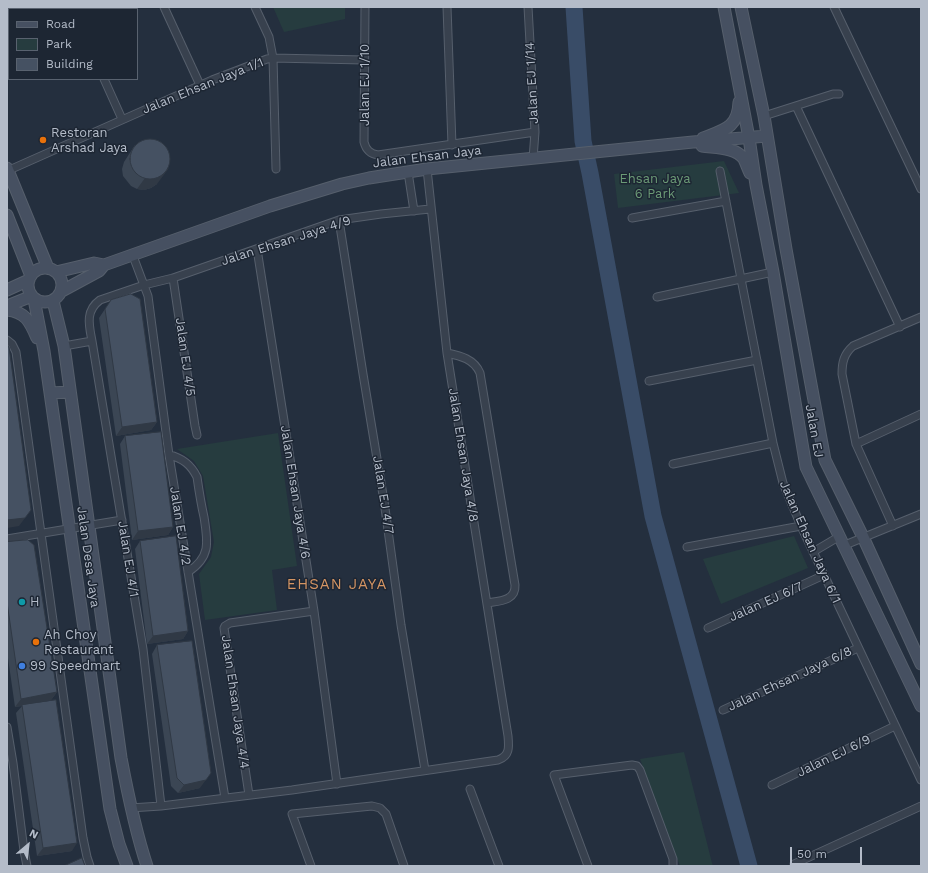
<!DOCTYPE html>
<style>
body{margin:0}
#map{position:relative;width:928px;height:873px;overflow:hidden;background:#242f3e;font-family:"Work Sans",sans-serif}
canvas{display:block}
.frame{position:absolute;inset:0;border:8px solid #b4bcc9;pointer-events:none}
.legend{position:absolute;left:8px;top:8px;width:130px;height:72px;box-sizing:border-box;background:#1d2633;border:1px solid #59626f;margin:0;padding:5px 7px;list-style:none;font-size:12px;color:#b4bcc9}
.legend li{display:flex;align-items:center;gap:8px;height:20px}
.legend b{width:20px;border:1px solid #59626f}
.north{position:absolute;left:8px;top:825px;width:40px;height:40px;-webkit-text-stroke:3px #1d2633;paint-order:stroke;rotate:28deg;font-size:11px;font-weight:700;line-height:16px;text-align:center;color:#b4bcc9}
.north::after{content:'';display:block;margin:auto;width:14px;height:18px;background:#b4bcc9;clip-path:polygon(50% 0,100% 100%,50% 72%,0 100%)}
.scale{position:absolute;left:790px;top:847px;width:72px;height:18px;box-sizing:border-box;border:2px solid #b4bcc9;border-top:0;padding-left:5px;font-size:12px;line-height:14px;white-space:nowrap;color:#b4bcc9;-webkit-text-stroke:3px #1d2633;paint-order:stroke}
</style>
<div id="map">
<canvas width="928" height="873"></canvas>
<div class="frame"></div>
<ul class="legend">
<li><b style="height:5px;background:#465061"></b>Road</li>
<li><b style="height:11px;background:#263c3f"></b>Park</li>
<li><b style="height:11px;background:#455162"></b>Building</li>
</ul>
<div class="north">N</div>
<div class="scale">50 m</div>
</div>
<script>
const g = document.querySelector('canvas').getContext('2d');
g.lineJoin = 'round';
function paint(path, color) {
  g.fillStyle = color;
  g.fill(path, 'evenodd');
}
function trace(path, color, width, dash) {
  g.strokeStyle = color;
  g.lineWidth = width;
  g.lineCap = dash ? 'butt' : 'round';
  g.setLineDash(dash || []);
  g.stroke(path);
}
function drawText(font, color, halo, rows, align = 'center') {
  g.font = font + ' "Work Sans",sans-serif';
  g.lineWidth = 3;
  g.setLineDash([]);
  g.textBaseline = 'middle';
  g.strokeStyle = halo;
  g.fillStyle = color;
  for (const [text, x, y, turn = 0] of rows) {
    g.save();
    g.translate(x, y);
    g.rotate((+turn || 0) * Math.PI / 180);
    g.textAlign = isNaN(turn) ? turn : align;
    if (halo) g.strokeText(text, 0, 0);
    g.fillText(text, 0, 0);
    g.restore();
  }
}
const green = new Path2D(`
 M273,7H345V19L284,32Z
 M724,161L739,193L618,208L614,174Z
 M278,433L297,566L272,570L277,610L205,620L199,574L211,557L214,542L203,476L194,461L177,449Z
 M794,536L808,568L721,604L703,559Z
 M684,752L712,863L713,866H680L640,759Z`);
const river = new Path2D(`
 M574,7L583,141L590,173L653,516L749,866`);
const street = new Path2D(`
 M72,7L73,9
 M164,7L200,85
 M255,7L269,37L273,58L276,169
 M365,7L364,142C366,150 370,154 378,155L535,132
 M447,7L452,145
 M528,7L535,132L533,159
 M834,7L921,189
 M104,79L122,119
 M796,106L900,327
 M764,116L833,94H839
 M7,171L212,80L267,59L273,58L364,60
 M720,171L773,443L783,483L801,526L921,780
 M408,172L414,211
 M632,218L726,201
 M339,220L363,374L384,501L401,625L425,770
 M257,249L314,611L337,784
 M133,256L148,296L169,455L225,798
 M173,278L195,426L197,435
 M657,297L773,272
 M7,340L12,344L16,352L83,838L87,857L90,866
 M64,346L92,341
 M447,353C461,356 474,359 480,373L515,585C516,601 499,601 487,603
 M649,381L757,360
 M856,444L921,414
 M169,455C183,458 191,465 197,477C199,491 201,504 204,517C208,542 211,557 188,572
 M673,464L773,443
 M893,526L856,444L842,374C842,362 844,354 853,346L921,317
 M7,539L122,520
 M845,545L921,514
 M687,547L801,526
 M813,552L840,536
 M708,628L824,575
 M723,710L858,648
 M7,727L13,763L24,851L27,866
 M772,785L895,726
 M470,789L499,866
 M249,795L224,628L225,626L230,623L314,611
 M161,806L143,649L92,341C89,325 85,311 100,300L144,285L173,278L339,220L381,214L430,209
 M130,808L161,806L292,790L498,760C510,756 509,747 508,736L447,353L427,169
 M794,864L921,806
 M311,866L292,814L372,806L380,808L386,814L404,866
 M588,866L554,775L632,765L637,766L640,770L673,859V866`);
const secondary = new Path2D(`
 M724,7L749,138L756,185L773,272L806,467L921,706
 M741,7L764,116L786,249L825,460L863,537L921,664
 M703,138C724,130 738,128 739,102
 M702,146C715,148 736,147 744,159C746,163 748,169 750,173
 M7,168L48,268
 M7,215L31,276
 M28 285a17 17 0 1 1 34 0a17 17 0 1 1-34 0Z
 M56,272L94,263L104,265L270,206L342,184L369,178L427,169L693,142L767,136
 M7,290L29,280
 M62,291L99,271L104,265
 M34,299L44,351L110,809L119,844L127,866
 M53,301L64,346L121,758C128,795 135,830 147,866
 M7,306L32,296
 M7,310C26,312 30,322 37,338
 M50,393L70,392`);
const wall = new Path2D(`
 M135,145L157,184L151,188L144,190L137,189L131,186L123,176L122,169L124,162Z
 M111,300L157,422L151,430L116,436L99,318Z
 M125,436L173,527L168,535L132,540L120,444Z
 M140,541L188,631L183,639L147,644L135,549Z
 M7,542L57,692L51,700L37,703L72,851L37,856L16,713L22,706L15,707L7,651Z
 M157,645L200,788L178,793L171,786L152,654Z`);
const shadedWall = new Path2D(`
 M169,168L157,184L151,188L144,190L137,189L145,178Z
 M157,422L151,430L116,436L122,427Z
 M31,510L19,526L7,528V520Z
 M173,527L168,535L132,540L138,531Z
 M188,631L183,639L147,644L153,636Z
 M57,692L51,700L15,707L21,699Z
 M211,773L200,788L178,793L184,785Z
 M77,843L72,851L37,856L43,848Z`);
const building = new Path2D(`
 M130 159a20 20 0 1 1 40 0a20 20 0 1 1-40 0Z
 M131,294L140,299L157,422L122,427L105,309L111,300Z
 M7,346L9,347L31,510L25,518L7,520Z
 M161,432L173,527L138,531L125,436Z
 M176,536L188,631L153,636L140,541Z
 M28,540L34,545L57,692L21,699L7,602V542Z
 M192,641L211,773L206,780L184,785L177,778L157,645Z
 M56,700L77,843L43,848L22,705Z
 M82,858L85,866H64Z`);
const markers = [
 [43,140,4,"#e8710a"],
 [22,602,4,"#0f9aa8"],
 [36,642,4,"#e8710a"],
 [22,666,4,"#3f7fe0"]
];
const streetNames = [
 ["Jalan EJ 1/14",532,83,-93],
 ["Jalan EJ 1/10",365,85,-90],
 ["Jalan Ehsan Jaya 1/1",203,86,-22],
 ["Jalan Ehsan Jaya",427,157,-7],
 ["Jalan Ehsan Jaya 4/9",286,241,-18],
 ["Jalan EJ 4/5",185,357,82],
 ["Jalan EJ",814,431,80],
 ["Jalan Ehsan Jaya 4/8",463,455,81],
 ["Jalan Ehsan Jaya 4/6",295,492,81],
 ["Jalan EJ 4/7",383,495,81],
 ["Jalan EJ 4/2",180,526,81],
 ["Jalan Ehsan Jaya 6/1",810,542,66],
 ["Jalan Desa Jaya",88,557,82],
 ["Jalan EJ 4/1",128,559,81],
 ["Jalan EJ 6/7",766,602,-24],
 ["Jalan Ehsan Jaya 6/8",790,679,-25],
 ["Jalan Ehsan Jaya 4/4",235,702,82],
 ["Jalan EJ 6/9",834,756,-26]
];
const poiNames = [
 ["Restoran",51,133],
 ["Arshad Jaya",51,148],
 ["H",30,602],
 ["Ah Choy",44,635],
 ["Restaurant",44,650],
 ["99 Speedmart",30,666]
];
const parkNames = [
 ["Ehsan Jaya",655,179],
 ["6 Park",655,194]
];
const quarterNames = [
 ["EHSAN JAYA",337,585]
];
paint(green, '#263c3f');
trace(river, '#394c67', 17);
trace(street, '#565f6c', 9);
trace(secondary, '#565f6c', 13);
trace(street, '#38414e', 7);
trace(secondary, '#465061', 11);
paint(wall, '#3b4654');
paint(shadedWall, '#303945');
paint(building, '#455162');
trace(building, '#303945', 1);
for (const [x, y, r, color] of markers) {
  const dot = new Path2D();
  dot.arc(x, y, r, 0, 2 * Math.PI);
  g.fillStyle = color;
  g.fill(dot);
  trace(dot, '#1d2633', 1.5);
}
drawText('13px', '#b4bcc9', '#1d2633', streetNames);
drawText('13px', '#b4bcc9', '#1d2633', poiNames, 'left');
drawText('13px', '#6b9a76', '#1d2633', parkNames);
g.letterSpacing = '1px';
drawText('15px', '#d59563', '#1d2633', quarterNames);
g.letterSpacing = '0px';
</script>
